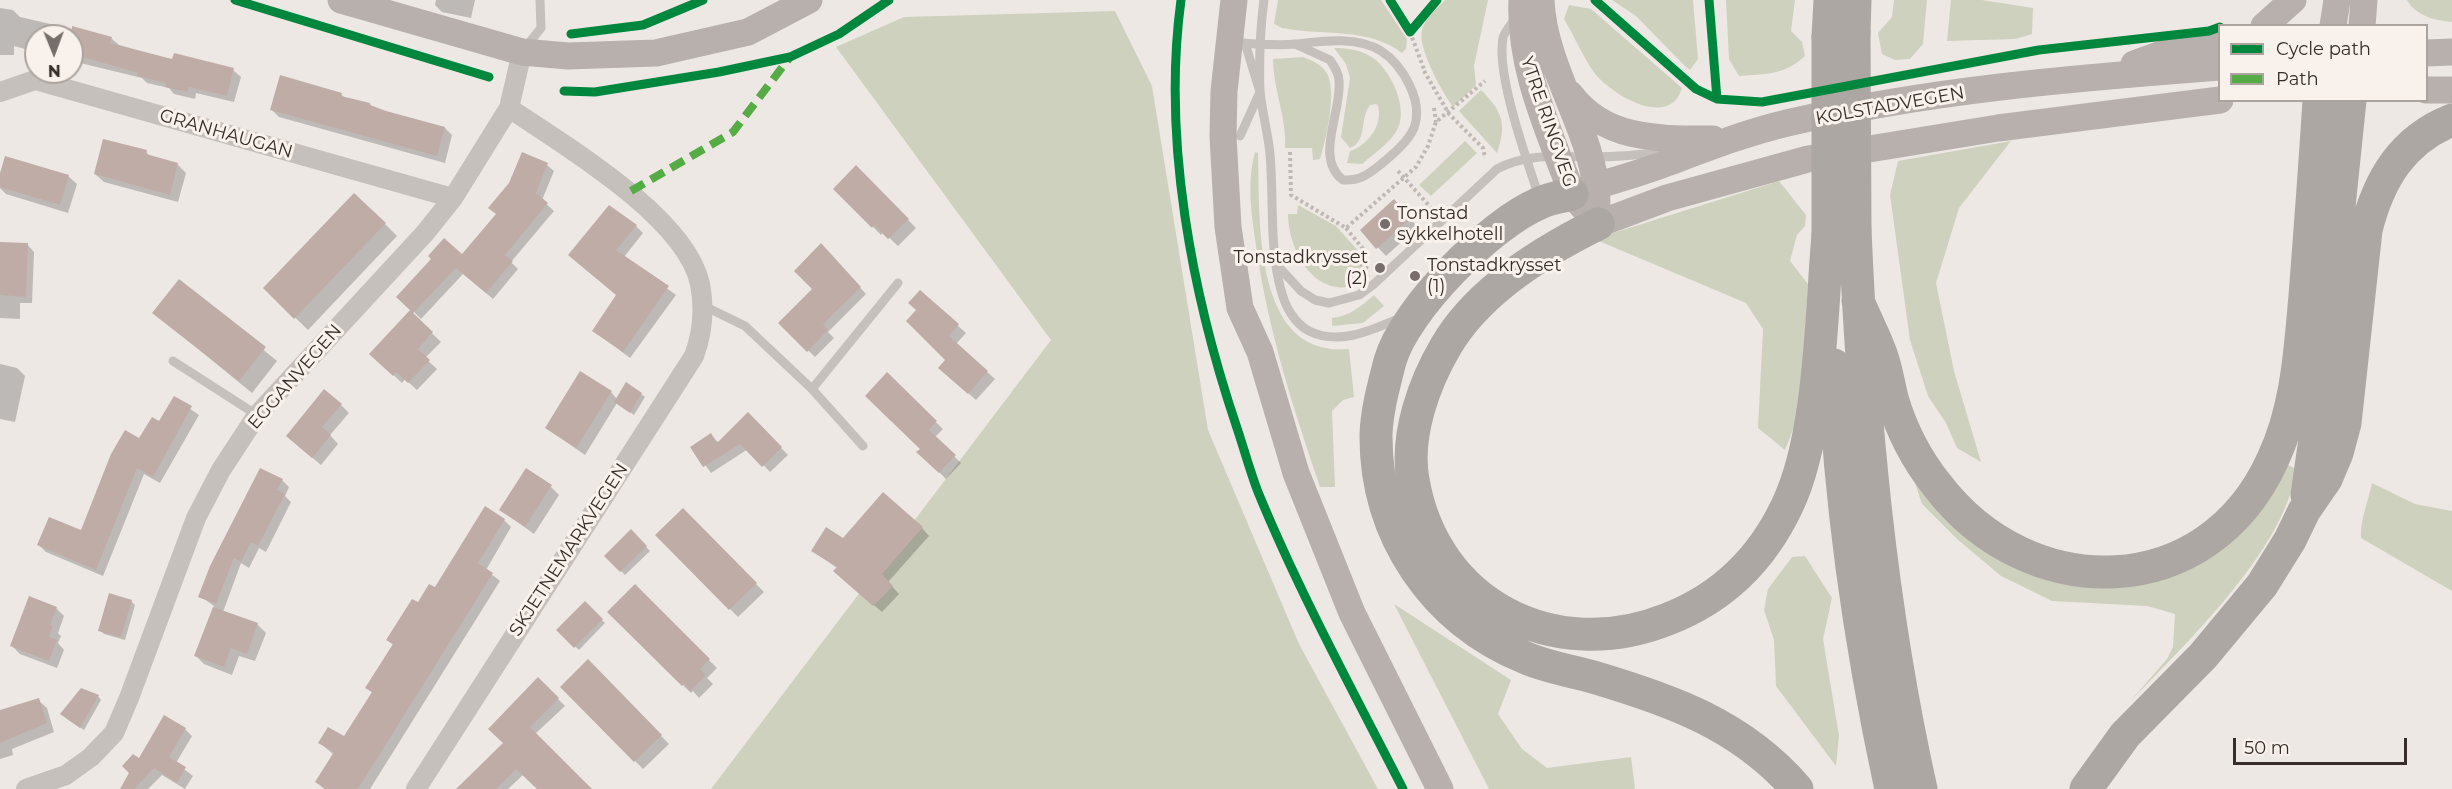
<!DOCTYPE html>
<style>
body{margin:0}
#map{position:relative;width:2452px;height:789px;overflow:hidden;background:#ede8e4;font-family:Montserrat,sans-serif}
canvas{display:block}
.legend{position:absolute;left:2218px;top:24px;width:210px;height:78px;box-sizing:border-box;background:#f9f2ec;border:2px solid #aba39e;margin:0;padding:8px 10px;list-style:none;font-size:18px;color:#372d2a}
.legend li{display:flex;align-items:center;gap:12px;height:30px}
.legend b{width:30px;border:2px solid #aba39e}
.north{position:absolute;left:24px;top:24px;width:60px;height:60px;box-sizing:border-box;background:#f9f2ec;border:2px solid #aba39e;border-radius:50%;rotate:179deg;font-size:16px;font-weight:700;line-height:24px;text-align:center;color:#372d2a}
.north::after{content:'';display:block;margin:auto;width:21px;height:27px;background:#776e6b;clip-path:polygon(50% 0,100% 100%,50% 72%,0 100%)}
.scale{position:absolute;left:2233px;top:738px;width:174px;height:27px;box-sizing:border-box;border:3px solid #372d2a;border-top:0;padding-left:8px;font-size:18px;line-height:21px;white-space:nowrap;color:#372d2a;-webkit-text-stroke:4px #f9f2ec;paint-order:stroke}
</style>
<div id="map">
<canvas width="2452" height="789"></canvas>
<ul class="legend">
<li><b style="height:8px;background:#00873e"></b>Cycle path</li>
<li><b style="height:8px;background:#55ab44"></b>Path</li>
</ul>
<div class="north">N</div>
<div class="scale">50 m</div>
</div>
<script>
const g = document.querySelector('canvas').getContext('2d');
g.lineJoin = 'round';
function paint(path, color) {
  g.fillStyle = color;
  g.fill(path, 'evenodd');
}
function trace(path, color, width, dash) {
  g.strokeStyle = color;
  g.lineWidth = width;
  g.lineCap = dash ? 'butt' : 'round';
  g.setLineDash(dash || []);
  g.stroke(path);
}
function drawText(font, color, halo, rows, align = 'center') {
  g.font = font + ' Montserrat,sans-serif';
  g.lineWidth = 6;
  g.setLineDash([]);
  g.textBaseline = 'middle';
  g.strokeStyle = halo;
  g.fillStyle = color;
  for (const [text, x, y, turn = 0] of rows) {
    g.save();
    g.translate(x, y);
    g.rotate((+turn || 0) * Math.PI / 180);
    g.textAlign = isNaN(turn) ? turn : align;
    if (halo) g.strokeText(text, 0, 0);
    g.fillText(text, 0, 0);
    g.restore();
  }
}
const green = new Path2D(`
 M1278,0H1381L1407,39L1406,49L1402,53C1369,27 1321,36 1282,28L1274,24Z
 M1445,0H1488L1474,66L1476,85L1453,107C1442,92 1417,47 1422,30C1425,18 1437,9 1445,0Z
 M1612,0H1693L1698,59L1690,70L1685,66L1636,16Z
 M1726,0H1795L1791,31L1802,42L1805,56C1785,75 1765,74 1739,76L1729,59Z
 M1894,0H1927L1923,44L1910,59L1895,60L1882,54L1878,33L1892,17Z
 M1951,0H1982L2033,8L2032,34L2015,39L1947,41Z
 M2407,0H2452V22C2434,20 2416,16 2407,0Z
 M1569,5L1591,9L1682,88C1670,129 1614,96 1596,75C1583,58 1575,37 1564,19Z
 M1115,11L1152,86L1208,430L1299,644L1378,789H711L1051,340L836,47L904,17Z
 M1334,48C1348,48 1361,50 1373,58C1391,70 1408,108 1398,128C1391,143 1373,154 1362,164L1347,163L1350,151C1368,146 1385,122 1377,104L1370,105C1359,119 1368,141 1350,148L1341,137L1350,78L1346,64Z
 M1303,57C1311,60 1321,64 1326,72C1338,89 1326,140 1320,159L1313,160L1312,148H1285C1287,118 1273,89 1273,59Z
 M1481,90C1503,112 1507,124 1497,153L1459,111Z
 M1465,141L1477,153L1431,196L1419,185Z
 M2011,141L1959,208L1936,283L1954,371L1981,462L1957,448L1946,423L1928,396L1910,340L1890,195L1898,161Z
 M1255,152L1258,153C1260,208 1252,335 1326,348C1333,350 1342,349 1349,349L1354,397L1343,400L1332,411L1335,487H1320C1294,410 1269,334 1257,252C1252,219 1246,185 1255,152Z
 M1779,181L1806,215L1805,226L1797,235L1790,261L1808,284L1800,412L1785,450L1758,428L1763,329L1746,303L1594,239Z
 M1298,205L1336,226L1361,254L1357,262L1370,276L1367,280C1359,284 1345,289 1336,287C1305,282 1288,242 1288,214H1297Z
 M1374,295L1384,306L1363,323L1332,326V318C1350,316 1360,307 1374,295Z
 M2287,464L2296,469C2286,550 2182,647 2127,705L2167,659L2173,647L2175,614L2147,606L2052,601L2001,576L1957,539L1922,504L1909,465L1964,532L2144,580Z
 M2372,483L2415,504L2452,511V591L2361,538C2360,519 2368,503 2372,483Z
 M1805,556L1832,598L1823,639L1839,736L1836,766L1776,686L1774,640L1764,610L1768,589L1792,557Z
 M1394,604L1511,680L1498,714L1522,749L1547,768L1631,757L1635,789H1489Z`);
const shadow = new Path2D(`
 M436,0H475L471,18L442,12L435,5Z
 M0,8L13,10L20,17L111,38L119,45L174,61L233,70L241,77L234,102L196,93L195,99L174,94L169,88L147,83L142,78L72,61V36H36V52L14,46V55H0Z
 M341,94L345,98L370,104L373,108L445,128L452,135L445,163L279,117L272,110Z
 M146,152L151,157L177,164L186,173L178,202L104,182L95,174Z
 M522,154L547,165L554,171L542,200L554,211L511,262L518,269L493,299L463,274L421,319L414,312L412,314L441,342L425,358L437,369L417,390L405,379L402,383L371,354L463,256L497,215Z
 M856,167L916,228L898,246L883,232L881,235L835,189Z
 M68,176L77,184L68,213L6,194L0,188V178Z
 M1402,210L1418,227L1386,256L1362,231Z
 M385,224L397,236L308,330L265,288Z
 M636,226L643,233L624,257L676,295L630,358L594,331L618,295L570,255Z
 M0,244H27L34,252L32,303H20V319L0,318Z
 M827,252L866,294L828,332L834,338L815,357L780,323L814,289Z
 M179,281L277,361L252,393L154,313Z
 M920,292L966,333L956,344L995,379L976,400L948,375L947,360L918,311Z
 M0,364L17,368L25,376L15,422L0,419Z
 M887,375L943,429L935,437L961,463L946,479L919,452L922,449Z
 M611,392L617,399L641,394L645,397L634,415L617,403L585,455L546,428Z
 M174,398L199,415L160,483L144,474L103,576L46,552L39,545L82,532L140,441L160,423Z
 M341,405L349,413L330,435L338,444L321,465L296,444Z
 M748,414L788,455L770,472L748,449L711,473L692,447L711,435L719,443Z
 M282,480L289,487L285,496L291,502L266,552L259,548L249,568L241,563L223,612L257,624L266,633L255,661L239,656L232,675L204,664L196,656L214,606L200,596Z
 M551,487L559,495L534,534L501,510Z
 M682,510L764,592L738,617L657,535Z
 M504,520L511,527L486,570L500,581L370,789H324L317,782L334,755L320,743L344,738L373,693L367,688L394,646L388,640L418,604Z
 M922,528L929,536L888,582L899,594L882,612L842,578L837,568L813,551L844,540Z
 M631,531L650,551L625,575L606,556Z
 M635,587L717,668L707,678L713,684L699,698L693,691L691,693L609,612Z
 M131,601L135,605L125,640L104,634L100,630Z
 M585,603L605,623L579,650L558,630Z
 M56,608L64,616L58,633L61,636L58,643L64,650L57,668L20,654L12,646Z
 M588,662L669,744L643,769L562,687Z
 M538,679L565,706L535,734L590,789H539L524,774L508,789H468L505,744Z
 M98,696L101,700L84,730L66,718Z
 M38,700L47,708L54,732L12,749L13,755L0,759V712Z
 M185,729L192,736L176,763L193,776L185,789L162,775L148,789H122Z`);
const building = new Path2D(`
 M72,26L112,37L110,43L172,59L174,53L234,68L227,96L189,87L187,92L165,87L166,83L137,76L138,73L72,54Z
 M280,75L342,93L341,96L370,103V105L386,111L445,127L437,156L270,110Z
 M103,139L147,150L146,154L178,163L170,195L94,174Z
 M522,152L548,163L536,193L548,203L505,255L513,261L486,293L456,268L413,313L396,297L431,259L428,256L444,238L462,254L496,214L488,208L509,183Z
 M5,156L69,175L60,205L0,187V173Z
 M856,165L909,219L888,239L874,225L872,228L833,189Z
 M354,193L386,223L294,319L263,288Z
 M1394,199L1411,218L1376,249L1360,230Z
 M609,205L637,225L616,250L669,286L623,352L592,331L616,295L568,255Z
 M0,242L28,243L26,297L0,295Z
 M821,243L861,287L823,324L828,330L807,352L778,323L812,289L794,271Z
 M179,279L266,347L239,381L152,313Z
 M920,290L959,324L949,336L988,371L968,394L938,368L945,360L906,321L916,310L908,303Z
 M410,310L433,332L418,349L430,360L408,383L396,372L393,376L369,354Z
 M580,371L612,391L576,448L545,428Z
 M887,372L937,421L929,430L956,455L939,473L916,452L920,449L865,396Z
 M626,382L642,393L630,413L614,402Z
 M324,389L342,404L322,427L331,435L312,458L286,436Z
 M174,396L192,406L153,477L137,468L96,570L37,545L49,517L81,530L111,454L125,430L139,438L152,417L159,421Z
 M748,412L782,447L762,467L740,444L703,467L690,447L711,433L717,443Z
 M260,468L283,479L277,490L285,494L258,546L251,542L241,562L234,558L216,604L198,597L210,566Z
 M526,468L552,485L525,527L499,510Z
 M883,492L923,527L882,574L893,586L873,606L833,571L837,567L811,551L826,527L843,538Z
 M485,506L505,519L478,563L493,573L358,789H326L315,782L334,752L318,743L328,727L344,736L372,692L365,688L393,644L386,640L412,599L418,602L429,584L435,587Z
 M683,508L757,583L729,610L655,535Z
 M631,529L647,546L620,572L604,556Z
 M635,584L710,659L700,669L706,675L690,691L684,684L682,686L607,612Z
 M109,593L132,600L121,637L98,631Z
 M29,596L57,607L50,625L53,626L49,637L57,640L49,661L10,646Z
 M585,601L603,619L574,648L556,630Z
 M213,607L258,623L247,654L231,648L224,667L194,656Z
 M588,659L662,735L634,762L560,687Z
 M538,677L559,698L530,727L592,789H537L516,769L496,789H456L503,743L488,729Z
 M81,688L99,695L80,728L60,714Z
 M39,698L47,723L0,743V710Z
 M164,715L186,728L169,757L186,767L177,783L154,768L134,789H120L129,773L122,766L133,754L139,758Z`);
const path = new Path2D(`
 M1410,32L1425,72
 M1424,71L1449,114L1483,148L1485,158
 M1434,108L1436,122
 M1290,152L1291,195L1346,228L1416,167L1428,146L1436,122L1485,81
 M1398,171L1433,210
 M1346,228L1364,250L1361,264L1368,269`);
const lane = new Path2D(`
 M1264,0C1260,30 1259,61 1260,91C1262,112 1268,133 1270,154C1274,199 1269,247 1281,290C1285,306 1294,323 1309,331C1339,346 1372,330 1400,318
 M1515,18C1512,24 1504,32 1503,38C1496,75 1527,160 1539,197
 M1231,42C1252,44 1275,46 1296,44C1322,41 1358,36 1381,51C1403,65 1424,102 1414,128C1408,142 1392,155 1380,165C1367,175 1360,181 1343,180C1314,158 1342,112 1339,81C1339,73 1334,66 1330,60L1295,44
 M525,48L541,28L540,0
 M1240,136L1260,92L1245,43
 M1276,264L1301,291L1315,300L1329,303L1359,295L1374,284L1497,169C1526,153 1557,157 1589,157C1615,157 1642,155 1668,151
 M702,305L745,326L812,389L863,446
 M173,361L257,415
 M812,389L898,283`);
const street = new Path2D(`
 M0,92L35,80L453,198
 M26,789L66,775L91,757L114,733L129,698L196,518L221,470L257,415L425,233L453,198L509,108L522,52
 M416,789L694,356C703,332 705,310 700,284C686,217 564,145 509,108`);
const secondary = new Path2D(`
 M341,0L522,52L568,56L656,53L748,32L809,0
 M1234,0L1224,91L1223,136L1228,227L1240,308L1260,352L1296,473L1352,613L1440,789
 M1522,0C1519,69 1549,130 1572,194L1583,207
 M1541,0C1544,71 1596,134 1597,202
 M2264,26L2293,0
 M2333,26L2337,0
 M2362,26L2364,0
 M2426,53L2452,52
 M2134,64L2170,51L2220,44
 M2426,90H2452
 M1570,94C1605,141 1660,139 1713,139
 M1572,194C1603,183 1636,175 1667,163C1707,148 1745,133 1787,123C1929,90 2075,78 2220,67
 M1598,224L1667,198L1808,159L1998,128L2220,100`);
const highway = new Path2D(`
 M1854,33L1855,0
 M1828,37L1830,0
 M1572,194C1562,197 1550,198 1540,203C1490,224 1405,309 1390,361C1384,385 1377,409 1376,434C1375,534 1433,620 1526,658C1547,667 1571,671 1593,677C1671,700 1742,725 1797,789
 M1598,224C1543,251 1478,291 1446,346C1424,383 1405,436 1413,480C1434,604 1554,665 1668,619C1722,598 1762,559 1787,506C1821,436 1821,314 1828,235
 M1855,230C1863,417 1880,606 1921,789
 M1858,301C1866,321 1877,340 1883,360C1887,373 1889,386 1892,398C1901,429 1917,460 1937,485C2029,606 2208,604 2273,459C2297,408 2300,351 2305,296C2310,231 2315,166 2319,100
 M1834,365C1840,508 1861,650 1891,789
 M2307,495L2315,439L2350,100
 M2086,789L2125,735L2203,656L2262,585L2290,540L2304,511L2326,479L2337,453L2345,423L2366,230C2379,179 2402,140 2452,120`);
const highwayBridge = new Path2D(`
 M1854,33L1855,230
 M1828,235V37`);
const quiet = new Path2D(`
 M631,191L733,132L790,57`);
const cycleway = new Path2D(`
 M235,0L489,77
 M1181,0C1162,140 1192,295 1237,428C1244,449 1250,471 1258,492C1300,594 1353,691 1403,789
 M1390,0L1410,32L1437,0
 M1595,0L1696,89L1717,99L1762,102L2039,50L2209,31L2220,27
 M1709,0L1717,99
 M571,34L643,25L703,0
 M564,91L595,92L719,72L790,57L839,34L889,0`);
const markers = [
 [1385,224,6,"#776e6b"],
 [1380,268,6,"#776e6b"],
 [1415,276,6,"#776e6b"]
];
const streetNames = [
 ["KOLSTADVEGEN",1890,106,-10],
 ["YTRE RINGVEG",1548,122,71],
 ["GRANHAUGAN",226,134,16],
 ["EGGANVEGEN",295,377,-49],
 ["SKJETNEMARKVEGEN",569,550,-57]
];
const poiNames = [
 ["Tonstad",1397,214],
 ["sykkelhotell",1397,235],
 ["Tonstadkrysset",1368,258,"right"],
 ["(2)",1368,279,"right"],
 ["Tonstadkrysset",1427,266],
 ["(1)",1427,287]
];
paint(green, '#cfd1bf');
paint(shadow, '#0003');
paint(building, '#bfaca7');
trace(path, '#bfb8b4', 4, [3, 3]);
trace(lane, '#c6c0bc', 9);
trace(street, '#c6c0bc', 20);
trace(secondary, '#b7b0ad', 27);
trace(highway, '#aca7a3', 33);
trace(highwayBridge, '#aca7a3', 33);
trace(quiet, '#55ab44', 8, [15, 8]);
trace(cycleway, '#00873e', 9);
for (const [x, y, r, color] of markers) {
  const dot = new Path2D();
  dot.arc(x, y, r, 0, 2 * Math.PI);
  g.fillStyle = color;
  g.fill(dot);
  trace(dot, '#f9f2ec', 2);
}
drawText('18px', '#372d2a', '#f9f2ec', streetNames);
drawText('18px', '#372d2a', '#f9f2ec', poiNames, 'left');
</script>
